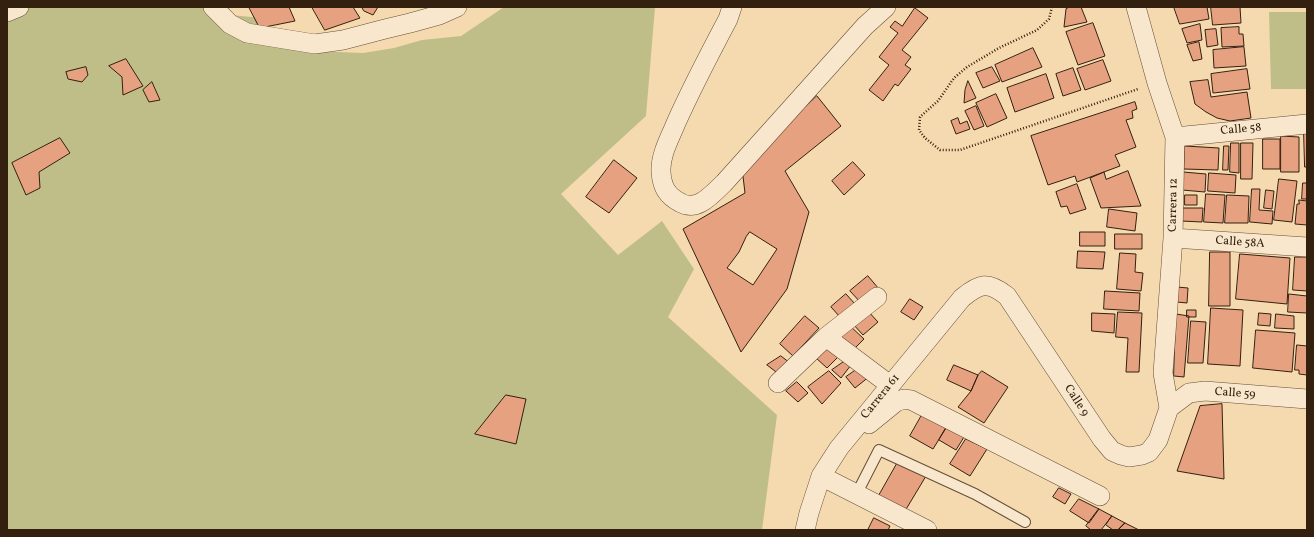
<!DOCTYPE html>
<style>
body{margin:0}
#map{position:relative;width:1314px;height:537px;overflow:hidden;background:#f5dab0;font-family:Vollkorn,serif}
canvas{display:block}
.frame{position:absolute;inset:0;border:8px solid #34200f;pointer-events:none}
</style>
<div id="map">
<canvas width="1314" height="537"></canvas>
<div class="frame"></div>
</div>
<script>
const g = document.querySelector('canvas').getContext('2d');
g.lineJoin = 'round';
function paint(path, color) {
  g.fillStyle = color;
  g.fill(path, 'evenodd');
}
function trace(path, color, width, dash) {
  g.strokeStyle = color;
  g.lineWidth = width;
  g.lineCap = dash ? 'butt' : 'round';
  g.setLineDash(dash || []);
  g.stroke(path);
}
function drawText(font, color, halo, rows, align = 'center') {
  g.font = font + ' Vollkorn,serif';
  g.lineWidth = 3;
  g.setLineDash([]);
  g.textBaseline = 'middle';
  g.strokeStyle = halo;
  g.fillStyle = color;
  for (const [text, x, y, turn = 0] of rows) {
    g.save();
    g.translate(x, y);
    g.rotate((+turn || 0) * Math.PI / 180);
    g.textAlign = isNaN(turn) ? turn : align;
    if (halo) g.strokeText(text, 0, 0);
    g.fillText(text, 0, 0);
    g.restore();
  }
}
const green = new Path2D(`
 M7,7H229L231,15L262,18L292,48L313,51L363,53L394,48L422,40L461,36L504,7H655L646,116L561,194L618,255L662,221L694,269L668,317L777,415L762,530H7Z
 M1269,12H1307V89H1271Z`);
const building = new Path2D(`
 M249,7H289L295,21L260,28Z
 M312,7H353L360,18L325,30Z
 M362,7H378L373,15L364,11Z
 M1070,7H1081L1087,22L1064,27L1066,9Z
 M1174,7H1207L1209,19L1180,24Z
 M1211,7H1240L1241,23L1213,25Z
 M915,8L928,18L902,50L911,57L905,65L911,69L898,86L895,84L883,101L869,90L889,65L879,57L898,33L890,27L895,21L902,26Z
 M1093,23L1105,56L1078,65L1066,32Z
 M1200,24L1202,40L1187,43L1182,29Z
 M1239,27V34H1243L1244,46L1222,47L1221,28Z
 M1216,29L1218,45L1207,47L1205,30Z
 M1199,42L1202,59L1193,61L1187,45Z
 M1244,47L1246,66L1214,68L1213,50Z
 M1033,48L1042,67L1002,82L995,65Z
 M126,59L143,86L123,95L122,77L109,66Z
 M1103,60L1111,81L1085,90L1077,69Z
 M86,67L88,75L82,82L68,79L66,72Z
 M992,67L1000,81L983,88L976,73Z
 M1073,68L1081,90L1063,96L1056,74Z
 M1247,69L1250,89L1213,93L1211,74Z
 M1046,74L1054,98L1015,112L1007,88Z
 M1208,80L1211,97L1247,92L1251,118L1230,121L1217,118L1206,112L1195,104L1190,82Z
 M968,81L976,98L964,103L965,90Z
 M152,82L160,100L149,102L143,90Z
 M996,94L1007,118L987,127L976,103Z
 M817,96L841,126L785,171L809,212L787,289L741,352L683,229L745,193L742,168Z
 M1135,102L1137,109L1132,111L1133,118L1126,120L1136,147L1115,155L1120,166L1077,182L1075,176L1048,185L1031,136Z
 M976,106L984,126L974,130L965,111Z
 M958,118L960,124L967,121L970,129L956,134L951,121Z
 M1304,133H1307V167H1305Z
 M1281,136L1299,137V172H1281Z
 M60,138L70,153L39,172L40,188L26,195L12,163Z
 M1263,139H1280V169H1263Z
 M1231,143H1239V173L1230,172Z
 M1241,143H1253L1252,179H1241Z
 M1185,146L1219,148L1218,170L1184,169Z
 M1224,146H1229L1228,170H1223Z
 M614,160L637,178L609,213L586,197Z
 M853,162L865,175L844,195L832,181Z
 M1128,171L1141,206L1101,208L1090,178L1104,172L1106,179Z
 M1183,172L1206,174L1205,192L1182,190Z
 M1209,173L1236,175L1235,193L1208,191Z
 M1279,179L1297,181L1292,222L1274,220Z
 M1303,183H1307V199H1302Z
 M1077,184L1086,209L1070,214L1067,206L1061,207L1056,192Z
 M1252,189H1260L1259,210L1273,211L1272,224L1250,222Z
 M1266,190L1274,191L1272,209L1264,208Z
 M1206,194L1225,195L1223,223L1204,222Z
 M1185,195H1197V205H1185Z
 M1227,195L1249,196L1248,223H1225Z
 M1299,200L1307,201V225L1295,224L1297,204H1299Z
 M1182,208H1203L1202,222L1181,221Z
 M1109,209L1137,213L1135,231L1107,227Z
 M750,232L777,249L753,285L727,268L739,252L746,237Z
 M1080,232H1105V246H1080Z
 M1115,234H1142V249H1115Z
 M1078,251L1105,252L1103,269L1077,268Z
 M1210,252H1230V306H1209Z
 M1120,253L1136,254L1135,272L1143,273L1141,291L1117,289Z
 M1240,254L1290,258L1287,304L1236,299Z
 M1295,257H1307V291L1293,290Z
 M868,276L879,289L862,304L850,291Z
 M1177,287L1188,288L1187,303L1177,302Z
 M1105,291L1140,293L1139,311L1104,309Z
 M846,294L855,304L840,317L831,307Z
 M1289,294L1307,296V313L1288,312Z
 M910,299L923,307L914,320L901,312Z
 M1211,308L1243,310L1240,366L1208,364Z
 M867,310L878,322L863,335L852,323Z
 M1187,310H1196V317H1187Z
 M1118,312L1142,313L1139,372H1126L1128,338L1116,337Z
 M1092,313L1115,314L1114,333L1092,331Z
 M1259,313L1271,314L1270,326L1258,325Z
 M1176,314L1189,316L1184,377L1174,376Z
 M1276,314L1294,316V329L1275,328Z
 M805,316L819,328L793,356L780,344Z
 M1191,321L1206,322L1203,363H1188Z
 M849,325L864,339L850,353L836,339Z
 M1256,330L1295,333L1292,372L1253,368Z
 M826,345L838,357L827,368L815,357Z
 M1297,345L1307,346V375L1299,374V370H1295Z
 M781,356L790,363L780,375L767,365Z
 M845,361L851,365L841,378L832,370Z
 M954,365L978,375L971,391L947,380Z
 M859,368L870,376L855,388L846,377Z
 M829,371L841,383L822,404L808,387Z
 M982,371L1008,387L984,423L958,407L971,391L978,375Z
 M797,382L808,393L798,402L786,391Z
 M506,395L526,399L516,444L475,434Z
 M1222,404L1224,479L1177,471L1200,406Z
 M922,415L946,428L933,449L910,436Z
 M946,428L964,437L956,450L939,440Z
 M966,439L987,449L970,476L950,464Z
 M898,462L926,476L905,511L877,499Z
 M1059,488L1071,494L1065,504L1053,497Z
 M1079,499L1099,509L1089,523L1070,511Z
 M1099,509L1112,516L1101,530H1091L1086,526Z
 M1112,516L1125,523L1118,530H1113L1106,525Z
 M874,518L890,526L888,530H868Z
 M1125,523L1139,530H1118Z`);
const path = new Path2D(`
 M1052,7L1049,19L1037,30L999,48L967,67L954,78L938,101L920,117L919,130L925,138L940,150H960L1138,89`);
const lane = new Path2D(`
 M856,495L879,450L975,494L1025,522`);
const street = new Path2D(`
 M213,7L230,24L247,33L315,44L343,40L385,29L410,23L439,15L457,7
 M732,7L728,19C710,53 692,87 676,123C670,138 660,155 661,172C662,187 667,196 681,203C698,212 712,194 724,183L865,26L886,7
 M7,12L19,7
 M1175,137L1307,124
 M1173,238L1307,247
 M877,297L826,337L890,385
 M778,383L826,337
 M1169,408L1189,393L1205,391L1307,399
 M869,424L896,402L904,399L911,400L1100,496
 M821,476L927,530
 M805,530L809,513L821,476L839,448L962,298C980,283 988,281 1007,296L1102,439L1112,451L1121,455L1129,457L1142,455L1149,452L1158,440L1169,408L1163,373L1173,238L1175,137L1157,83L1136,7`);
const streetNames = [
 ["Calle 58",1241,130,-5],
 ["Carrera 12",1174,205,-89],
 ["Calle 58A",1240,243,4],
 ["Calle 59",1235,394,4],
 ["Carrera 61",881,397,-51],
 ["Calle 9",1076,401,57]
];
paint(green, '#c0be88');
paint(building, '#e6a181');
trace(building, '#34200f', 1);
trace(lane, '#644e37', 12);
trace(street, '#644e37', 20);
trace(path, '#34200f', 2.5, [1, 2]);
trace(lane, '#f8e7cc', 10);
trace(street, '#f8e7cc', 19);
drawText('12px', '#34200f', '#f8e7cc', streetNames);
</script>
